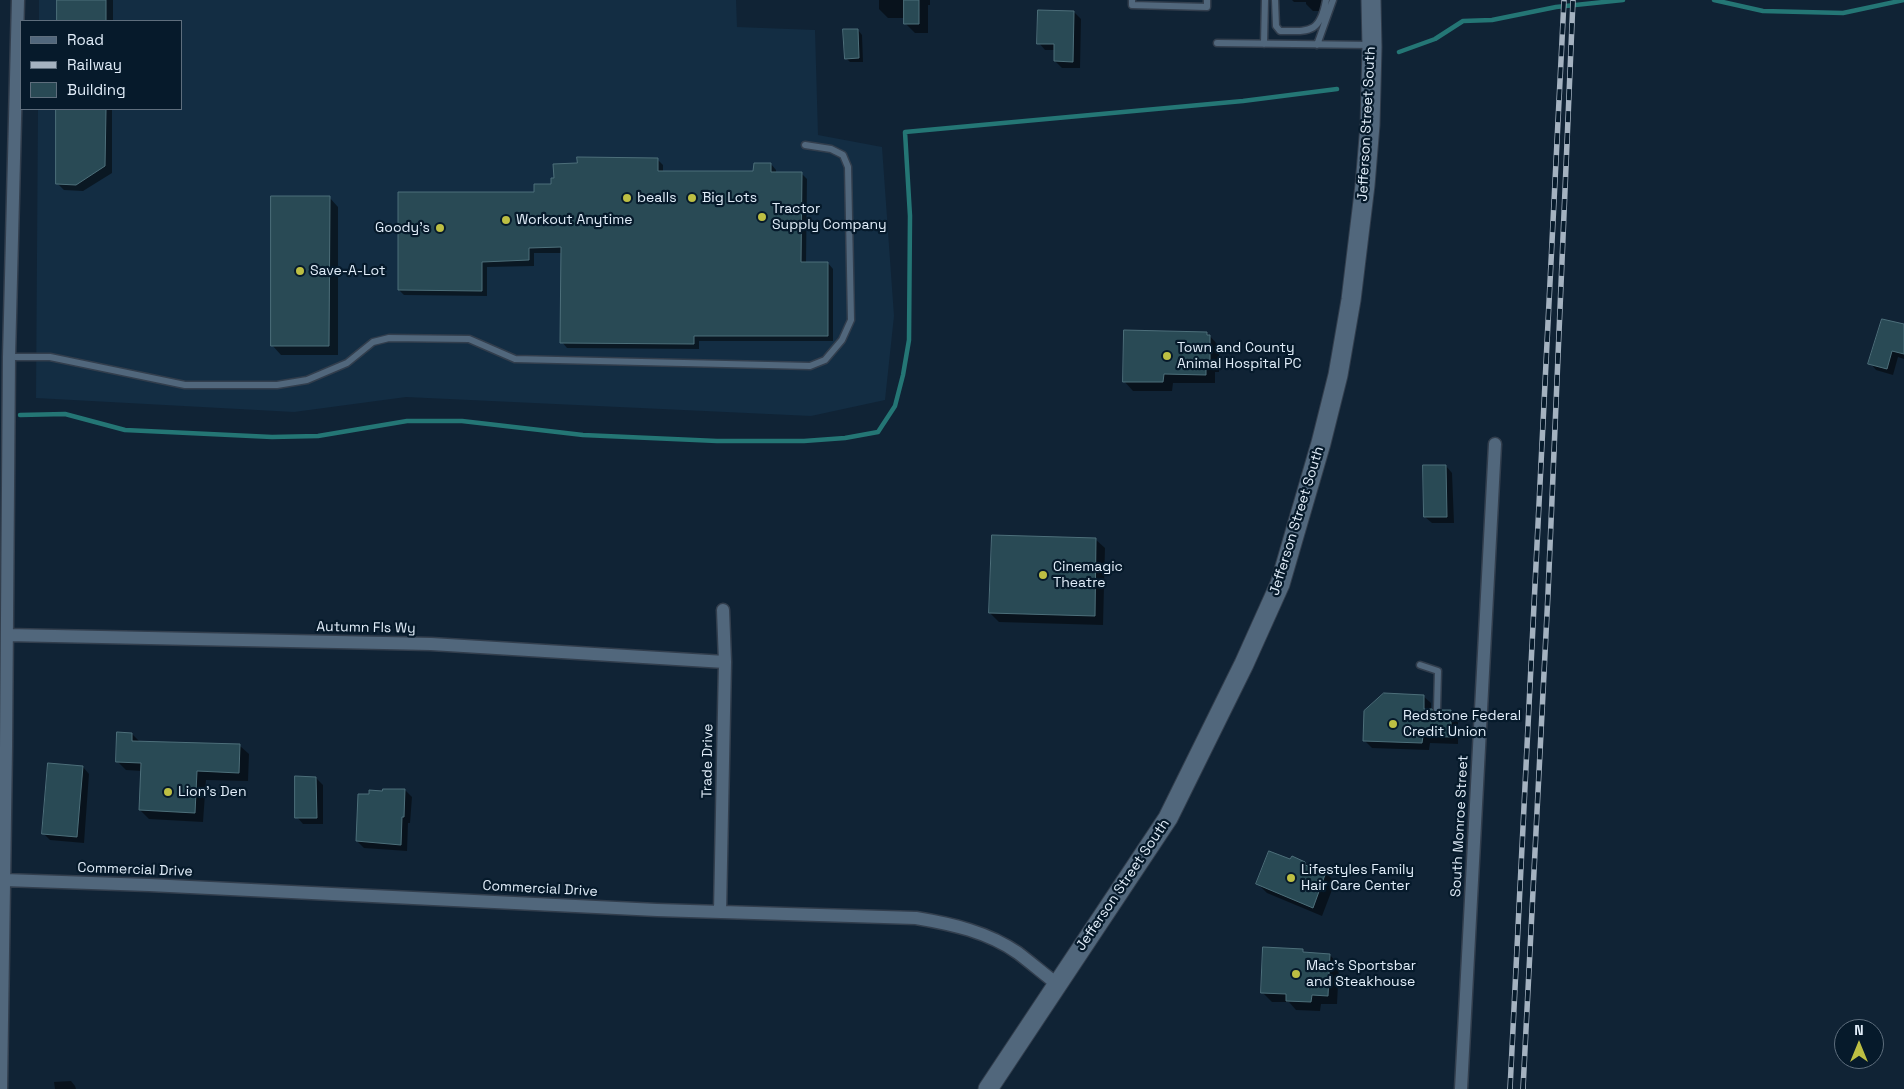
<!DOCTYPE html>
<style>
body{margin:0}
#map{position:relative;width:1904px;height:1089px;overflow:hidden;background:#102335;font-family:"Space Grotesk",sans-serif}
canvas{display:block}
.legend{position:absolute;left:20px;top:20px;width:162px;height:90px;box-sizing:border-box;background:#061a2b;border:1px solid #5e6e7d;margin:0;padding:6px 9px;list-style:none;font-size:15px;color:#e1edf9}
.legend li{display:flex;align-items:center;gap:10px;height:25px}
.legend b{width:25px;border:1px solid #5e6e7d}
.north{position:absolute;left:1834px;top:1019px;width:50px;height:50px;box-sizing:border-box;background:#061a2b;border:1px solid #5e6e7d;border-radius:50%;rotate:0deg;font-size:14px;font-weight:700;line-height:20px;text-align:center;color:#e1edf9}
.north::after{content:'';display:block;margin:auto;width:18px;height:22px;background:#bdbf43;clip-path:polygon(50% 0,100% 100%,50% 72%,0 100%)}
</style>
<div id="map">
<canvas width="1904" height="1089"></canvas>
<ul class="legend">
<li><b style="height:6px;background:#51677c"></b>Road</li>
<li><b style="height:6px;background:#a4b2c0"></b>Railway</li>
<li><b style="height:14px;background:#294a55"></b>Building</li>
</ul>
<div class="north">N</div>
</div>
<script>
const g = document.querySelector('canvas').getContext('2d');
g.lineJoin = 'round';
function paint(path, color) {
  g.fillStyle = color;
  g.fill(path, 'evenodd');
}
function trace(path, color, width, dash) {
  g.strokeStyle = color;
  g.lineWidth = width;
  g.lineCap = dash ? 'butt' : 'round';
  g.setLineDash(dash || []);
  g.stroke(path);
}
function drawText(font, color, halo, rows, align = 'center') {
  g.font = font + ' "Space Grotesk",sans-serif';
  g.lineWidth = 4.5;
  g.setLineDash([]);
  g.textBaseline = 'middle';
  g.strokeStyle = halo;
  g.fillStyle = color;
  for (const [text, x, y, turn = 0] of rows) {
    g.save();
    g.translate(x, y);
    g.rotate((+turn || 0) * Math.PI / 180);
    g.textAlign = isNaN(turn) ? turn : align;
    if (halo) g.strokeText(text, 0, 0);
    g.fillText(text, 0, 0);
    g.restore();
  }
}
const built = new Path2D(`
 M39,0H736L737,27L815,30L818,135L882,147L894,316L885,400L811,416L406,397L294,412L36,398L38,109H181V21H39Z`);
const shadow = new Path2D(`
 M58,0H113V21H58Z
 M879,0H930V5H928V33H915L906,24V18H888L879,9Z
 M1292,0H1325V11H1313L1306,4V2H1294Z
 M1074,12L1081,19L1080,68H1062L1055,61L1056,50H1045L1039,43Z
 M858,30L862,35L863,62H850L846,58Z
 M58,109H112V173L83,191L64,190L57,183Z
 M657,159L663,165V172L755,173L771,164L776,170V173H801L807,179L806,264L828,263L833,269V341H699V349L567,348L562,342V253H534V266L487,267V296L404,295L399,290L535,193L552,185Z
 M329,197L338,207V355H281L272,345Z
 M1904,325V359L1898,357L1893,375L1876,370L1870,363Z
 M1207,333L1219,346V372H1215V383H1173L1172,391H1133L1124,381Z
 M1446,466L1452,473L1454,523H1432L1425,517Z
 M1095,539L1105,548L1103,625L999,622L990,613Z
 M1423,696L1431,703V710L1436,715L1450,711L1458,719V744L1430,743L1429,750L1372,748L1364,740Z
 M132,734L140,742L240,746L249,754L248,781L206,780L203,822L149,819L140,810L142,771L126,770L117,761Z
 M83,767L89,774L84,843L50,840L43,833Z
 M316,778L323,785V824H303L297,817Z
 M405,790L412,797L410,823H408L407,851L364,848L357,841L371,795L383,792Z
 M1291,860L1305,863L1309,868L1326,873L1335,882L1322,916L1267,893L1258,884Z
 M1302,950L1306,954L1330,955L1339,965L1337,1004H1321L1320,1011L1296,1010L1289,1002H1272L1262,992Z
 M71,1081L75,1086L76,1089H55L54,1082Z`);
const stream = new Path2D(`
 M1714,0L1763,11L1843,13L1904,0
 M1399,52L1435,39L1463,21L1492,20L1556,7L1623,0
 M20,415L65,414L125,430L272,437L318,436L407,421H462L583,435L717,441H804L845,438L878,432L895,406L903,375L909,340L910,216L905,132L1243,101L1337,89`);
const building = new Path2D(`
 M57,0H106V21H57Z
 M904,0H919V24H904Z
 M1038,10L1074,11L1073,62L1054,61V44H1037Z
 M843,29H858L859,58L845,59Z
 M56,109H106L105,166L76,185L56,184Z
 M577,157L658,158V171H753L754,163H771V172H802L801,262H828V336H694V344L560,343L561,247L529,248V260L482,262V291L398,290V192H534V184H551V178H554L553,164L577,163Z
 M271,196H330L329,346H271Z
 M1882,319L1904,324V354L1892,351L1887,369L1868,364Z
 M1124,330L1207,332V335H1210V363H1206V375L1164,374L1163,382H1123Z
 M1423,465H1446L1447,517H1424Z
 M992,535L1096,538L1095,616L989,613Z
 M1384,693L1424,695V709H1432L1436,714L1440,713L1442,710H1451V737L1423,736L1422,743L1363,741L1364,711Z
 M117,732L132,733V741L240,744L239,773L197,771L195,813L139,810L141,763L116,762Z
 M48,763L83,766L77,837L42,834Z
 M295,776L316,777L317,818H295Z
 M383,789H405L404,817H402L401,845L356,841L358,794H369V790L382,791Z
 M1269,851L1290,859L1292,856L1305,862V865L1326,872L1313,908L1256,884Z
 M1263,947L1303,949V952L1330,954L1328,996L1312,995L1311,1002L1286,1001V994L1261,993Z`);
const lane = new Path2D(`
 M1132,0V5L1207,7V0
 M1275,0L1276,26L1280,31C1309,31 1320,34 1326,0
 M1217,43L1371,45
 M1264,44L1265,0
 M1317,45L1333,0
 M9,357H50L185,385H277L307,380L347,363L373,342L389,338L469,339L515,359L810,366L825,360L842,340L851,320L848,167L843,155L831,149L805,145
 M1420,665L1438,671L1437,709`);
const street = new Path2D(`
 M7,635L431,644L725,662
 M4,880L149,885L657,910L916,918C952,924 988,932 1018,953C1031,963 1044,974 1057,984
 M720,912L725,662L723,610
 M1,1089L6,747L9,357L18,0
 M1461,1089L1495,444`);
const secondary = new Path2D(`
 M988,1089L1168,818L1244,664L1280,584L1321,443L1338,375L1351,300L1365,185L1370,125L1372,47L1371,0`);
const rail = new Path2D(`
 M1510,1089L1564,0
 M1523,1089L1548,594L1573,0`);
const markers = [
 [627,198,5,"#bdbf43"],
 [692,198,5,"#bdbf43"],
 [762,217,5,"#bdbf43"],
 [506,220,5,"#bdbf43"],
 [440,228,5,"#bdbf43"],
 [300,271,5,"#bdbf43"],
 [1167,356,5,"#bdbf43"],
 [1043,575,5,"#bdbf43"],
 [1393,724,5,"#bdbf43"],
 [168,792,5,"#bdbf43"],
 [1291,878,5,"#bdbf43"],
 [1296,974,5,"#bdbf43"]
];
const streetNames = [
 ["Jefferson Street South",1367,124,-87],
 ["Jefferson Street South",1297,521,-73],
 ["Autumn Fls Wy",366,628,1],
 ["Trade Drive",708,761,-89],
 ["South Monroe Street",1460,826,-87],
 ["Commercial Drive",135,870,2],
 ["Jefferson Street South",1123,885,-56],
 ["Commercial Drive",540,889,3]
];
const poiNames = [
 ["bealls",637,198],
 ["Big Lots",702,198],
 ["Tractor",772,209],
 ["Supply Company",772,225],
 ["Workout Anytime",516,220],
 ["Goody's",430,228,"right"],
 ["Save-A-Lot",310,271],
 ["Town and County",1177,348],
 ["Animal Hospital PC",1177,364],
 ["Cinemagic",1053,567],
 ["Theatre",1053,583],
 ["Redstone Federal",1403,716],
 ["Credit Union",1403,732],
 ["Lion's Den",178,792],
 ["Lifestyles Family",1301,870],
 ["Hair Care Center",1301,886],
 ["Mac's Sportsbar",1306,966],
 ["and Steakhouse",1306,982]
];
paint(built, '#132d43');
paint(shadow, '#0007');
trace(stream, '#247675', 4.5);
paint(building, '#294a55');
trace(building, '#4d6f7a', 1);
trace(lane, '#323e4d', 9);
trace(street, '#323e4d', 15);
trace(secondary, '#323e4d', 21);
trace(lane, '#51677c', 6);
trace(street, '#51677c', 12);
trace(secondary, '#51677c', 19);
trace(rail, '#a4b2c0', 5.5);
trace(rail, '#061a2b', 4, [11]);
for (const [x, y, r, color] of markers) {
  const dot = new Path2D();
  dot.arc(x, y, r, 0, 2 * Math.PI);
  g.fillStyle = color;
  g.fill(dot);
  trace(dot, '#061a2b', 2);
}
drawText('14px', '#e1edf9', '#061a2b', streetNames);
drawText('14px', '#e1edf9', '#061a2b', poiNames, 'left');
</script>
